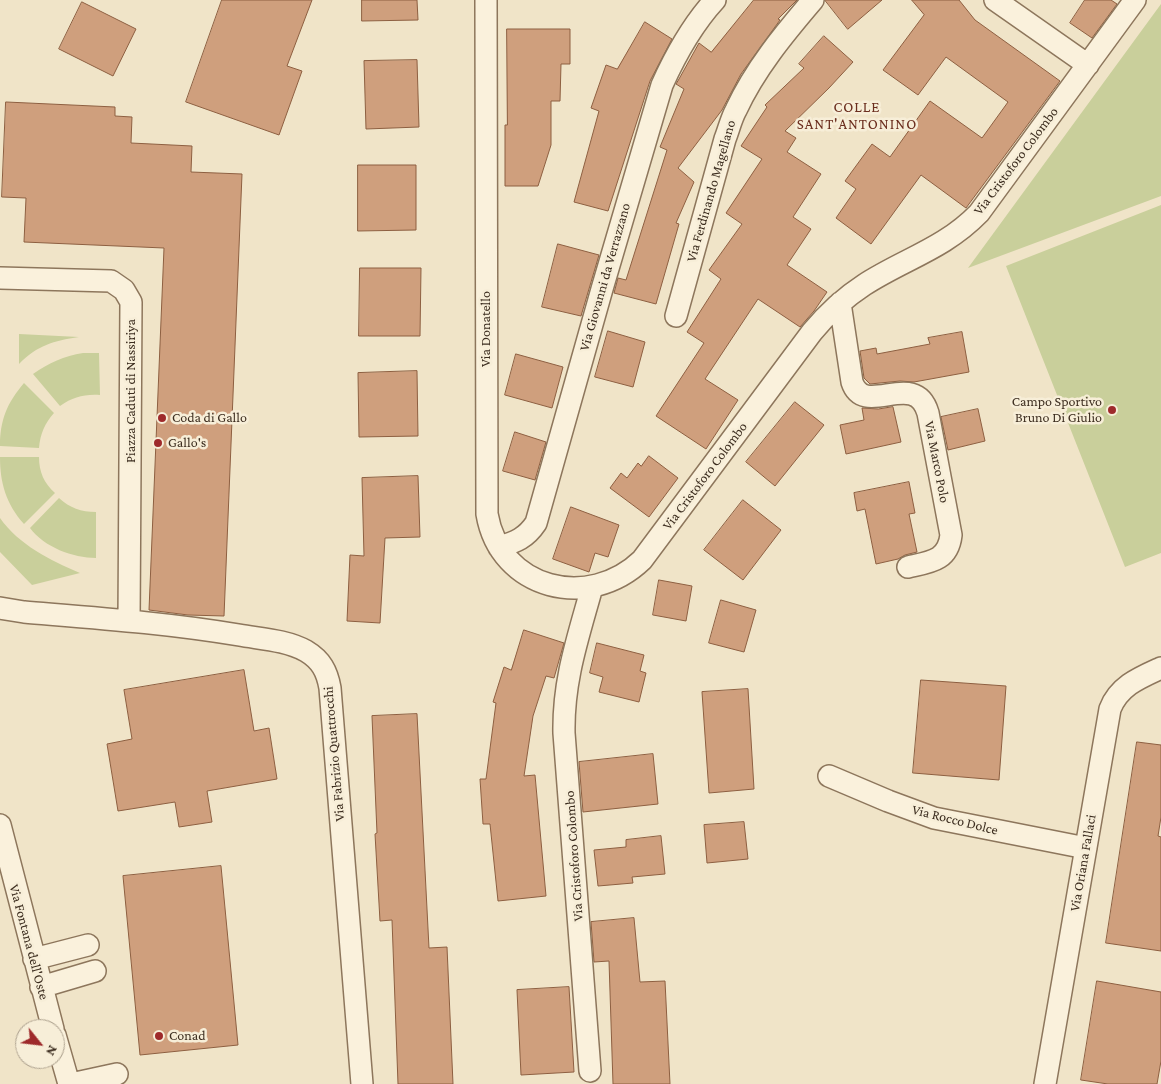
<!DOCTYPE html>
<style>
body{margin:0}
#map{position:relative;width:1161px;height:1084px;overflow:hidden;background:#f0e4c8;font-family:"Crimson Pro",serif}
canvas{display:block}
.north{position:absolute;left:15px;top:1019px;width:50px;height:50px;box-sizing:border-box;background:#f7eed8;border:1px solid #ada18e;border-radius:50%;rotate:119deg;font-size:14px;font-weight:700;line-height:20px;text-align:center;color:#3d2e20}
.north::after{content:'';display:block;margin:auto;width:18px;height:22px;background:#9e2a2b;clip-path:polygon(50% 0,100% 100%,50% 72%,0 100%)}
</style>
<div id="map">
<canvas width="1161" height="1084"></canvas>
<div class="north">N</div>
</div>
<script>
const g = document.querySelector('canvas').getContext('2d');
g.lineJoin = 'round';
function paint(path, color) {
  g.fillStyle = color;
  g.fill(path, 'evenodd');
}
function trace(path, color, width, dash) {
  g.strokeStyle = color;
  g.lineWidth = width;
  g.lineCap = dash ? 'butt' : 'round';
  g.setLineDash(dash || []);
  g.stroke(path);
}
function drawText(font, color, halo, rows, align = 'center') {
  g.font = font + ' "Crimson Pro",serif';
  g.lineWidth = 5;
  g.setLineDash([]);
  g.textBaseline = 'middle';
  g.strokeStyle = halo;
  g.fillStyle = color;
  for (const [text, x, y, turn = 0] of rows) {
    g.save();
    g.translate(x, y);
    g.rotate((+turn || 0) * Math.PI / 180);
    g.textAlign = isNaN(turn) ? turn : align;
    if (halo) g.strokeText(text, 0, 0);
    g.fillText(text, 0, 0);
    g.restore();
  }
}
const green = new Path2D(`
 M1161,4V196L968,268Z
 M1161,205V553L1125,567L1006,266Z
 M19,334L79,337C53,341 38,345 19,364Z
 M83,353H99L100,395C84,394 73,397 60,406L33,374C49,363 64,356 83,353Z
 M24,383L54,413C45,423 40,434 39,448L0,446C0,420 7,403 24,383Z
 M0,457H39C39,472 44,483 55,493L24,524C6,504 0,483 0,457Z
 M59,498C70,508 81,512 96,512V558C73,558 44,547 30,528Z
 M0,518C19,545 50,560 80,573L32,585L0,552Z`);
const building = new Path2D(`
 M222,0H312L287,66L302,71L279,135L186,102Z
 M362,0H417L418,20L362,21Z
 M754,0H797L778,19L780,20L741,74L722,110L678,168L694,182L676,223L679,224L656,304L614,293L618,278L626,280L667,150L660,147L684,89L676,84L679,79L699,43L711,52Z
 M825,0H882L848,29Z
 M912,0H959L975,20L1060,81L966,208L921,175L871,244L836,218L856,189L845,181L872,144L890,157L930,101L982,138L1008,102L946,57L918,95L883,70L924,15Z
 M1085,0H1111L1117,4L1092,38L1070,23Z
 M82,2L136,29L113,76L59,49Z
 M645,22L672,39L650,81L608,211L574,202L599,111L591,108L606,65L617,69Z
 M507,29H570V64H561L560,101H551V145L538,186H505V125H507Z
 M824,36L853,62L829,88L785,131L796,138L787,152L821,174L793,217L811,229L787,265L827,292L814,311L800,327L758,299L705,379L738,400L706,449L656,416L704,343L687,332L721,279L709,270L742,224L726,213L762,159L741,146L767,107L765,105L804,68L799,64Z
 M417,60L419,127L366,129L364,61Z
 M6,102L115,107V116L132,117L131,143L192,146L191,172L242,174L224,616L188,615L149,610L164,248L24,242L26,198L2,197Z
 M358,165H416V230L358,231Z
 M558,244L599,255L581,316L542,307Z
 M360,268H421L420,336H359Z
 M608,331L645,342L633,387L595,377Z
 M962,332L969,372L914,382L900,381L870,384L864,378L860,351L876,348L877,354L930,344L928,338Z
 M516,354L563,367L552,408L505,395Z
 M417,371L418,436L359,437L358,373Z
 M795,402L824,425L775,486L746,462Z
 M893,407L901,442L846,454L840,425L864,420L862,408L878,409Z
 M978,409L985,441L948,450L941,417Z
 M515,432L546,442L535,480L503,471Z
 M649,456L678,478L649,517L610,488L621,473L627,478L638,463L641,466Z
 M418,476L420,537L385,538L380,623L347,621L350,555L364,556L362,478Z
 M909,482L915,513L909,514L917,552L905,555L898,559L876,564L865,509L857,511L854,493Z
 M743,500L781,530L743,580L704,550Z
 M571,507L619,525L608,557L595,553L589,572L553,559Z
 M659,580L692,586L686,621L653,615Z
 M721,600L756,610L744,652L709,643Z
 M524,630L564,643L554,678L546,676L533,716L524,776L535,775L546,896L498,901L490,824H483L480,779H486L496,703L493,702L504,667L511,670Z
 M597,643L644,655L640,671L646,673L639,702L599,692L603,677L590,673Z
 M244,670L254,731L269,728L277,779L207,791L212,822L179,827L175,802L118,811L107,744L132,739L124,690Z
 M921,680L1006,686L999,780L913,773Z
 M748,689L754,789L709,793L702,692Z
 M417,714L429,948L447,947L453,1084H398L392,920L380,921L375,834L377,833L372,716Z
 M1137,742L1161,745V817L1158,836L1161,837V951L1106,943Z
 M653,754L658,804L583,812L579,762Z
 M744,822L748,859L707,863L704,825Z
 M661,836L665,874L632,877L633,883L598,886L594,850L626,847V840Z
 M221,866L238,1045L140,1055L123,876Z
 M634,918L640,982L665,981L670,1084H613L609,961L594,962L591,922Z
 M1097,981L1161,992V1061L1157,1084H1108L1081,1080Z
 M569,987L574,1072L521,1075L517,990Z`);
const street = new Path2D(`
 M486,0L487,514C500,590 589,611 642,560L812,332C827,314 844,298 864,285C904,259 944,249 979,213L1135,0
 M995,0L1088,65
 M0,278L111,281L124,290L131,302L129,621
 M840,303L852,382C864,419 915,368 928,413L951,535C948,561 930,562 908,567
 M676,316L725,139C729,129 731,119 736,110C755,69 784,34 813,0
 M499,547C516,542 526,538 536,523L602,289L662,85C676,54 692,25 715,0
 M0,608L24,612C96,618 168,623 239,635C261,639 286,640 306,651C321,660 327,671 330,688L362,1084
 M829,776L888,801L934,818L1086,848
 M0,825L53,1029
 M34,959L88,945
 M41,987L95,971
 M55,1035L69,1084
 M590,1071L564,733C563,680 578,638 592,587
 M71,1084L117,1074
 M1045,1084L1110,709C1119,686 1139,678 1161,668`);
const markers = [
 [1112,410,5,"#9e2a2b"],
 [162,418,5,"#9e2a2b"],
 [158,443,5,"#9e2a2b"],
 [159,1036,5,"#9e2a2b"]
];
const streetNames = [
 ["Via Cristoforo Colombo",1016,161,-53],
 ["Via Ferdinando Magellano",711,191,-74],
 ["Via Giovanni da Verrazzano",605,277,-74],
 ["Via Donatello",486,329,-90],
 ["Piazza Caduti di Nassiriya",131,391,-90],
 ["Via Marco Polo",937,462,79],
 ["Via Cristoforo Colombo",705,476,-53],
 ["Via Fabrizio Quattrocchi",334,754,-95],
 ["Via Rocco Dolce",955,820,14],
 ["Via Cristoforo Colombo",574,856,-94],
 ["Via Oriana Fallaci",1083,863,-80],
 ["Via Fontana dell'Oste",29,942,75]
];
const poiNames = [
 ["Campo Sportivo",1102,402,"right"],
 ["Bruno Di Giulio",1102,418,"right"],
 ["Coda di Gallo",172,418],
 ["Gallo's",168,443],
 ["Conad",169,1036]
];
const neighbourhoodNames = [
 ["COLLE",857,107],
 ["SANT'ANTONINO",857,124]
];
paint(green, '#c9cf9b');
paint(building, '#cf9f7d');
trace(building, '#8d5f41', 1);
trace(street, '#8d765c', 24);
trace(street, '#faf1dc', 21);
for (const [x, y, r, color] of markers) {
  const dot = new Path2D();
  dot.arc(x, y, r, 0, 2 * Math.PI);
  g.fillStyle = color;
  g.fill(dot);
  trace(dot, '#f7eed8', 2);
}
drawText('14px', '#3d2e20', '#f7eed8', streetNames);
drawText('14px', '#3d2e20', '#f7eed8', poiNames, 'left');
g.letterSpacing = '1px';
drawText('15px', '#6b2e1e', '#f7eed8', neighbourhoodNames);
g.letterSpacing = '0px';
</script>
